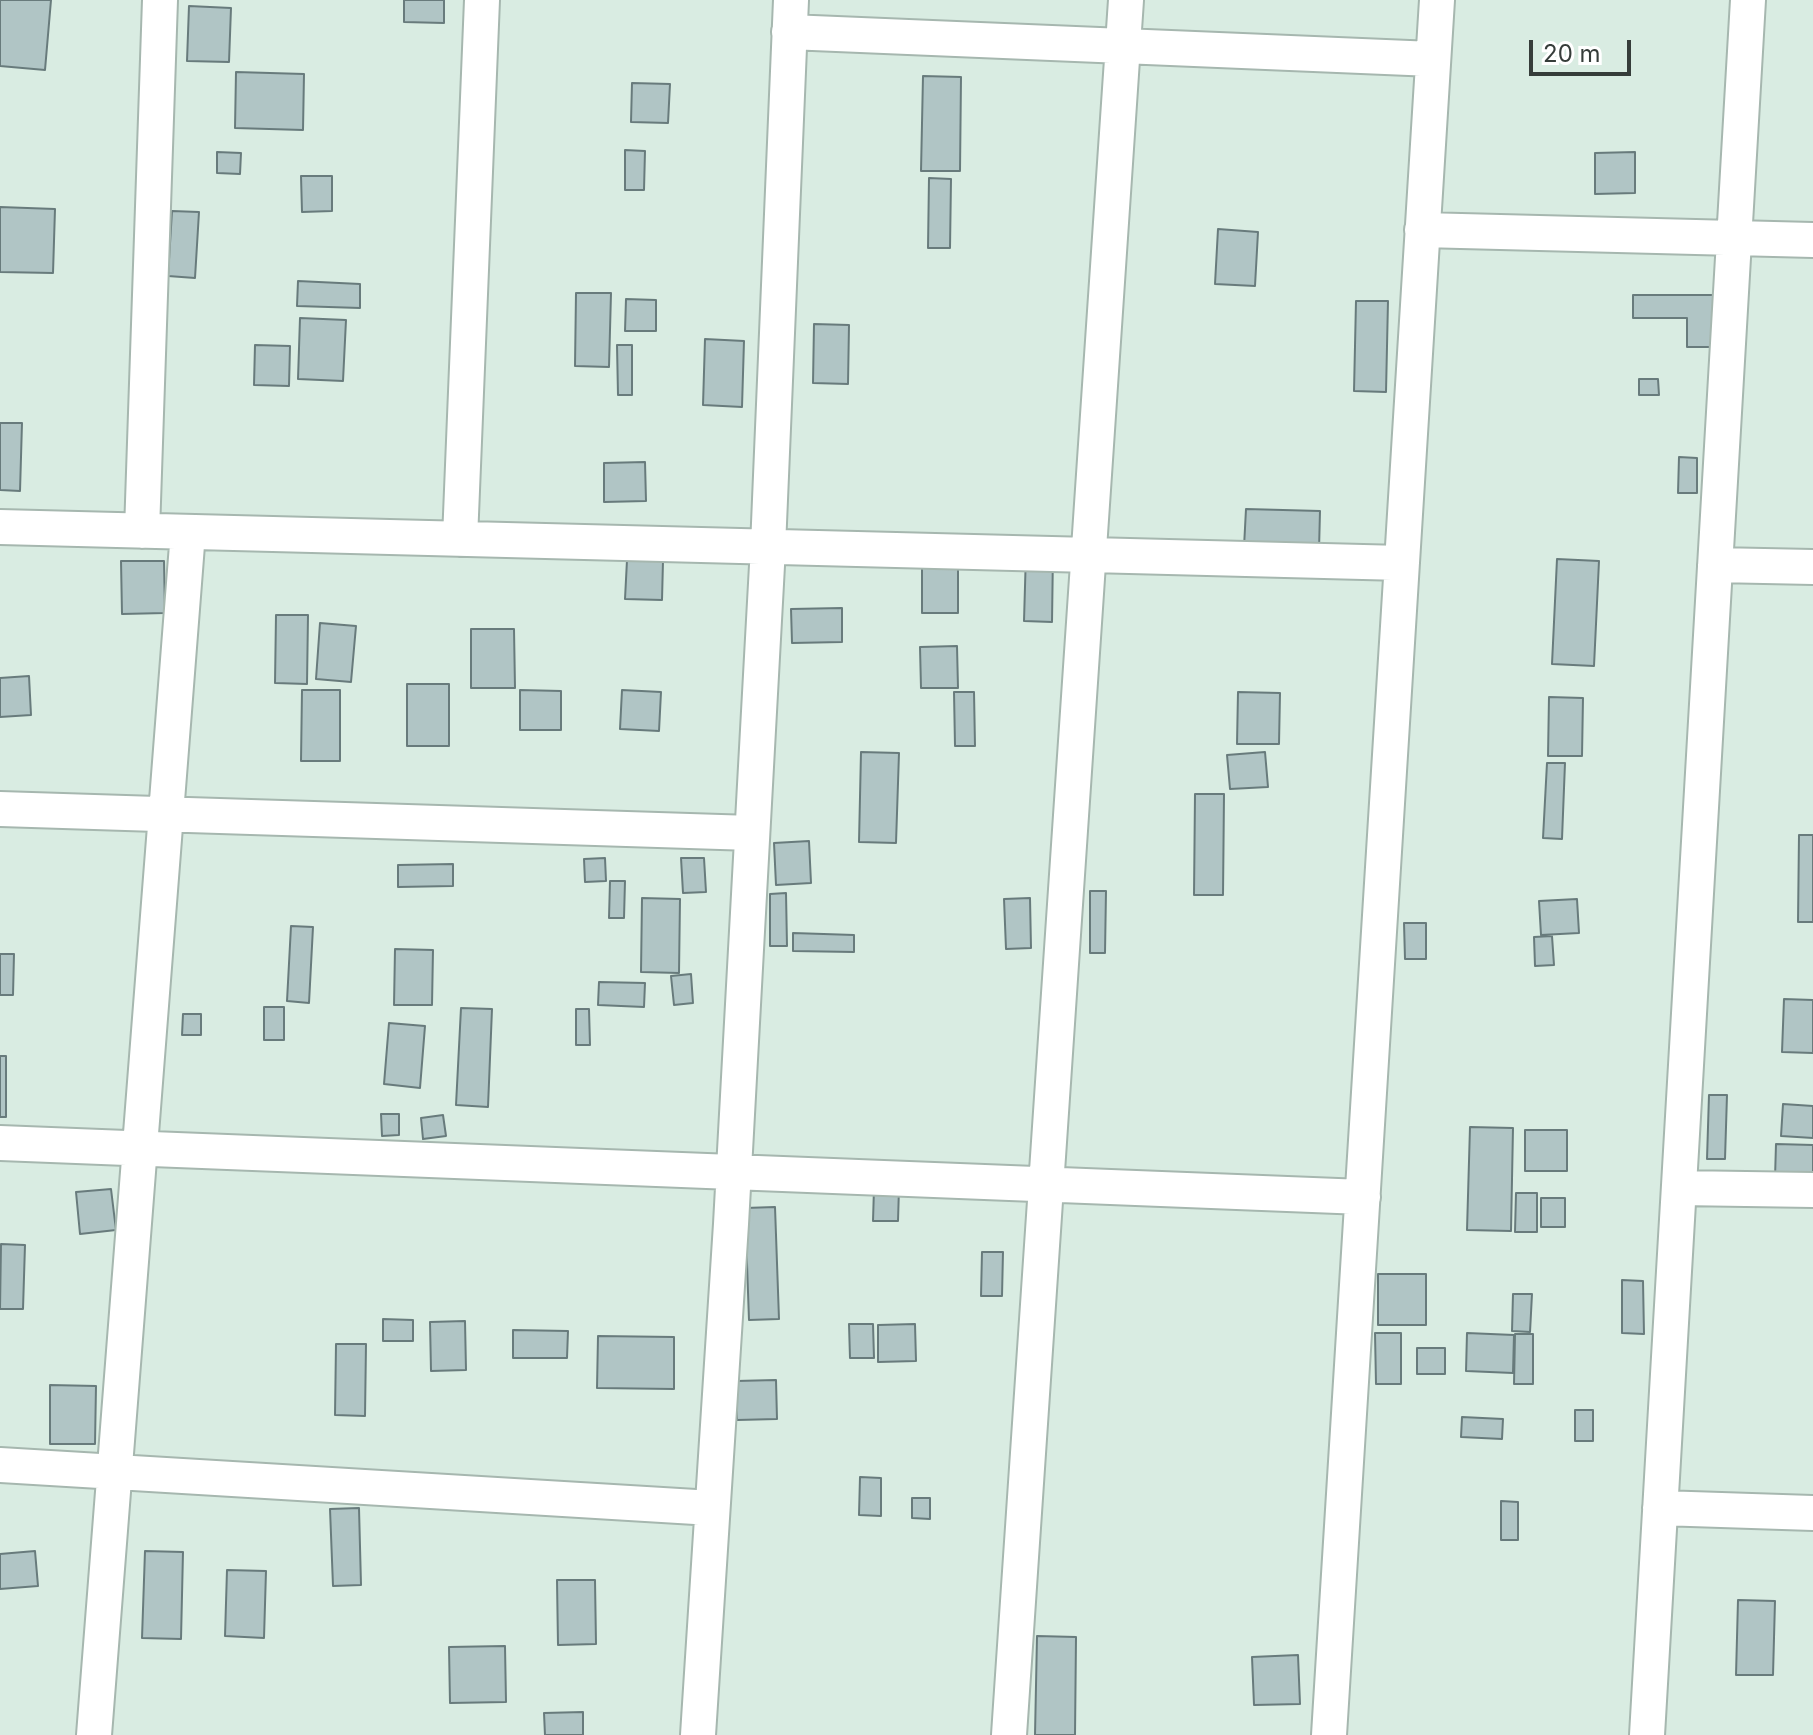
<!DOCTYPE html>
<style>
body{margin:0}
#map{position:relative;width:1813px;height:1735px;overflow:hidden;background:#d9ece2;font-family:Inter,sans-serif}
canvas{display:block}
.scale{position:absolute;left:1529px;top:40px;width:102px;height:36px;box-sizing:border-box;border:4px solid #363d3a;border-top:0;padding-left:10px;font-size:24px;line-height:28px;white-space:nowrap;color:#363d3a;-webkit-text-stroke:6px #fff;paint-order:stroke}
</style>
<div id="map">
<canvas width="1813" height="1735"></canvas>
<div class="scale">20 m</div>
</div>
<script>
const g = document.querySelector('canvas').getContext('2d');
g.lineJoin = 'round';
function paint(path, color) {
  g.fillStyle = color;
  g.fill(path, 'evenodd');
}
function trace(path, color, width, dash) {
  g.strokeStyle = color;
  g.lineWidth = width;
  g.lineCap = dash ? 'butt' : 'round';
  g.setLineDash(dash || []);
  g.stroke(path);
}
const building = new Path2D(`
 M0,0H51L45,70L0,66Z
 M404,0H444V23L404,22Z
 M189,6L231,8L229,62L187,61Z
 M236,72L304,74L303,130L235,128Z
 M923,76L961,77L960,171H921Z
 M632,83L670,84L668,123L631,122Z
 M625,150L645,151L644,190H625Z
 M217,152L241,153L240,174L217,173Z
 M1635,152V193L1595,194V153Z
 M301,176H332V211L302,212Z
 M929,178L951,179L950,248H928Z
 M0,207L55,209L53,273L0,272Z
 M172,211L199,212L195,278L168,276Z
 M1218,229L1258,232L1255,286L1215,284Z
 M298,281L360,284V308L297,306Z
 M576,293H611L609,367L575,366Z
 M1633,295H1713V347H1687V318H1633Z
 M626,299L656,300V331H625Z
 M1356,301H1388L1386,392L1354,391Z
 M300,318L346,320L343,381L298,379Z
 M814,324L849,325L848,384L813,383Z
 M705,339L744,341L742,407L703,405Z
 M255,345L290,346L289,386L254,385Z
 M617,345H632V395H618Z
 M1639,379H1658L1659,395H1639Z
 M0,423H22L20,491L0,490Z
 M1679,457L1697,458V493H1678Z
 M645,462L646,501L604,502V463Z
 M1246,509L1320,511L1319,550L1244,547Z
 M1026,552H1053L1052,622L1024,621Z
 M922,553H958V613H922Z
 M1557,559L1599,561L1594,666L1552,664Z
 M627,560L663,561L662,600L625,599Z
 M121,561H164L165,613L122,614Z
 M842,608V642L792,643L791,609Z
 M276,615H308L307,684L275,683Z
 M320,623L356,626L351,682L316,679Z
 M471,629H514L515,688H471Z
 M957,646L958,688H921L920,647Z
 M29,676L31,715L0,717V678Z
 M407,684H449V746H407Z
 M302,690H340V761H301Z
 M520,690L561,691V730H520Z
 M622,690L661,692L659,731L620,729Z
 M954,692H974L975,746H955Z
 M1238,692L1280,693L1279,744H1237Z
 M1549,697L1583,698L1582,756H1548Z
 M861,752L899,753L896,843L859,842Z
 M1265,752L1268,787L1230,789L1227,755Z
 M1547,763H1565L1562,839L1543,838Z
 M1195,794H1224L1223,895H1194Z
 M1799,835H1813V922H1798Z
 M809,841L811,883L776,885L774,843Z
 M605,858L606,881L585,882L584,859Z
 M681,858H704L706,892L683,893Z
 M453,864V886L398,887V865Z
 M610,881H625L624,918H609Z
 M1090,891H1106L1105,953H1090Z
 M786,893L787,946H770V894Z
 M642,898L680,899L679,973L641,972Z
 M1030,898L1031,948L1006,949L1004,899Z
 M1577,899L1579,933L1541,935L1539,901Z
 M1404,923H1426V959H1405Z
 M291,926L313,927L309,1003L287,1001Z
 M793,933L854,935V952L793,951Z
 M1552,936L1554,965L1535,966L1534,937Z
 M395,949L433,950L432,1005H394Z
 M0,954H14L13,995H0Z
 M691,974L693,1003L674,1005L671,976Z
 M599,982L645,983L644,1007L598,1005Z
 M1784,999L1813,1000V1053L1782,1052Z
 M264,1007H284V1040H264Z
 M461,1008L492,1009L488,1107L456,1105Z
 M576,1009H589L590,1045H576Z
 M183,1014H201V1035H182Z
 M389,1023L425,1026L420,1088L384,1084Z
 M0,1056H6V1117H0Z
 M1709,1095H1727L1725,1159H1707Z
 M1783,1104L1813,1106V1138L1781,1136Z
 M381,1114H399V1135L382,1136Z
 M443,1115L446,1136L423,1139L421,1118Z
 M1470,1127L1513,1128L1511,1231L1467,1230Z
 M1525,1130H1567V1171H1525Z
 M1776,1144L1813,1145V1179L1775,1178Z
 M874,1188H899L898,1221H873Z
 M111,1189L116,1230L80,1234L76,1192Z
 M1516,1193H1537V1232H1515Z
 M1541,1198H1565V1227H1541Z
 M775,1207L779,1319L749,1320L745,1208Z
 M1,1244L25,1245L23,1309H0Z
 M982,1252H1003L1002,1296H981Z
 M1378,1274H1426V1325H1378Z
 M1622,1280L1643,1281L1644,1334L1622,1333Z
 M1513,1294H1532L1530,1332L1512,1331Z
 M383,1319L413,1320V1341H383Z
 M465,1321L466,1370L431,1371L430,1322Z
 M849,1324H873L874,1358H850Z
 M915,1324L916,1361L878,1362V1325Z
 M513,1330L568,1331L567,1358H513Z
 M1375,1333H1401V1384H1376Z
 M1467,1333L1514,1335L1513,1373L1466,1371Z
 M1515,1334H1533V1384H1514Z
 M598,1336L674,1337V1389L597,1388Z
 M336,1344H366L365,1416L335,1415Z
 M1417,1348H1445V1374H1417Z
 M776,1380L777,1419L737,1420L736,1381Z
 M50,1385L96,1386L95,1444H50Z
 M1575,1410H1593V1441H1575Z
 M1462,1417L1503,1419L1502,1439L1461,1437Z
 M860,1477L881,1478V1516L859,1515Z
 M912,1498H930V1519L912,1518Z
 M1501,1501L1518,1502V1540H1501Z
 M359,1508L361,1585L333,1586L330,1509Z
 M35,1551L38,1586L0,1589V1554Z
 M145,1551L183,1552L181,1639L142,1638Z
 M227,1570L266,1571L264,1638L225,1636Z
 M557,1580H595L596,1644L558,1645Z
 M1738,1600L1775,1601L1773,1675H1736Z
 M1037,1636L1076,1637L1075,1735H1035Z
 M505,1646L506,1702L450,1703L449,1647Z
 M1298,1655L1300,1704L1254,1705L1252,1657Z
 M583,1712V1735H545L544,1713Z`);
const street = new Path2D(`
 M789,32L1433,59
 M1422,230L1813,240
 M0,527L1402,563
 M142,531L160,0
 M460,539L482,0
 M1715,565L1813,567
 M0,809L752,833
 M0,1143L1363,1197
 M1679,1188L1813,1190
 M0,1465L712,1508
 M1660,1508L1813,1513
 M94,1735L188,532
 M698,1735L731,1224L768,547L791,0
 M1009,1735L1126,0
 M1329,1735L1437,0
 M1647,1735L1748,0`);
paint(building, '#b0c5c5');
trace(building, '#687b7c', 2);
trace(street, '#a6b7af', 38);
trace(street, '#fff', 34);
</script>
